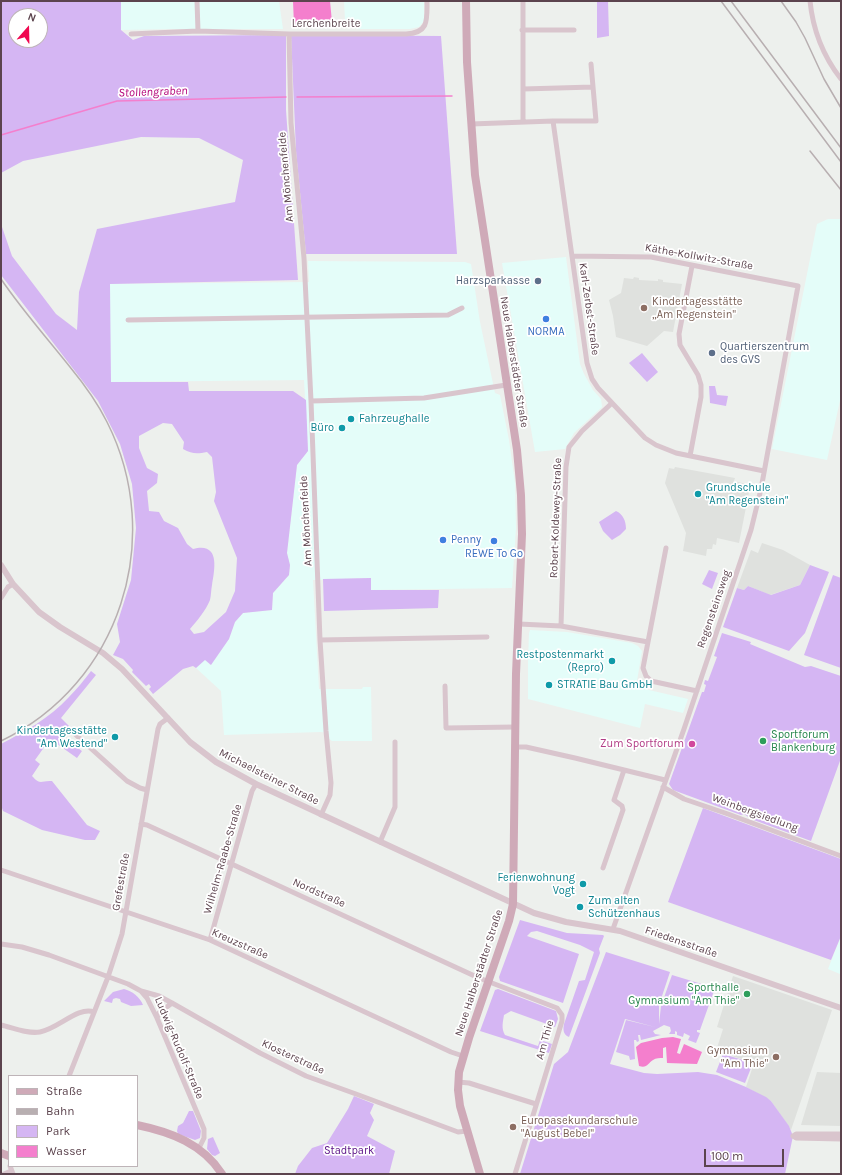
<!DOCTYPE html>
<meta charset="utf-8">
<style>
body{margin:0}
#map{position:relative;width:842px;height:1175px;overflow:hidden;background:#edf0ed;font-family:Karla,sans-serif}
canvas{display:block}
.frame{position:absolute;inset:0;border:2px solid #5c444e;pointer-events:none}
.legend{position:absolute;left:8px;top:1075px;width:130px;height:92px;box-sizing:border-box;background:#fff;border:1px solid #beb4b8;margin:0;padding:5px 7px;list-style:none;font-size:12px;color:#5c444e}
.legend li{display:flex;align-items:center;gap:8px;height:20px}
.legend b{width:20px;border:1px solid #beb4b8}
.north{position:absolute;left:8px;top:8px;width:40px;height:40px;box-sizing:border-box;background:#fff;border:1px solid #beb4b8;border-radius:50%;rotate:20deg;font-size:11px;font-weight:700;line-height:16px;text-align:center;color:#5c444e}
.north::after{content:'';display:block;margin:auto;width:14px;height:18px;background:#f00750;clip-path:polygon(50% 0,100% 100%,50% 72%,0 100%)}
.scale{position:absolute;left:704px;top:1149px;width:80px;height:18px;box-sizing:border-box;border:2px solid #5c444e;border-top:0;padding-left:5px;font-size:12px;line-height:14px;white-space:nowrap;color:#5c444e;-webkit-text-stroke:3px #fff;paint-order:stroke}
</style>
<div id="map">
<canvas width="842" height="1175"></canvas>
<div class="frame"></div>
<ul class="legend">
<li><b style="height:5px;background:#cfaab8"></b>Straße</li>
<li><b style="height:5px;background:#b8afb1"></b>Bahn</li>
<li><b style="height:11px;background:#d5b6f3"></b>Park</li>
<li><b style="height:11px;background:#f47fcd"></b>Wasser</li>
</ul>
<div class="north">N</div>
<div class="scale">100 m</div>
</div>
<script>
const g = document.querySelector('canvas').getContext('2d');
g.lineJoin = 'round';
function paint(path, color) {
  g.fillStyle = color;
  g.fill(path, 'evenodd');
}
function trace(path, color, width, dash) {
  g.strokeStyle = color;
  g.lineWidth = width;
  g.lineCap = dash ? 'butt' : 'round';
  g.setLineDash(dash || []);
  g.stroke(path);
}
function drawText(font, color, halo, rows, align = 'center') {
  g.font = font + ' Karla,sans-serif';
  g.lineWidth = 3.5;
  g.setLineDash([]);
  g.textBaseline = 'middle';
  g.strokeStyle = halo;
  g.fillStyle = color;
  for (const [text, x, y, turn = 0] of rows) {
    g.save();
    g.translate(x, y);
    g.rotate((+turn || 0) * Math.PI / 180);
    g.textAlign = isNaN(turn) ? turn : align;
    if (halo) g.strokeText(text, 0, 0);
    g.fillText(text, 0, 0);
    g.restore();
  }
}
const commercial = new Path2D(`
 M121,1H279L283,29H172L121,30Z
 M344,1H424V21L419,27L410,29H359L348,26L345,20Z
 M828,219H841V396L827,460L772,449L817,224Z
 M566,257L580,364L584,374L593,390L601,399L602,407L574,433L565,449L535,452L502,263Z
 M308,261L465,262L471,264L480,322L495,393L500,395L509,440L515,483L516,528L512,588L370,590V578L313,580L319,689H362L363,687H371L372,741H332L328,738V733L321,732L224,735L221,691L196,668L205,659L210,665L229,639L235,622L243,613L272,610L273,593L289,575L290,565L287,553L297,465L308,451L304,380L110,382V284L309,282Z
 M530,630L567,632L632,643L638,646L642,651L636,687L688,699L683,713L645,704L640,728L528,699V662L529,633Z
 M841,936V971L840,974L828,969Z`);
const education = new Path2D(`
 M634,277L639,278V280L658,281V279L663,280V282L682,284L673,332L664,331L647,346L616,337L613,316L609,300L621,293L624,278L633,279Z
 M675,467L735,478L734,481L746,484L750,487L739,543L717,538L716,545L713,544L712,549H707L706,556L683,551L686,533L665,483L669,468L674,469Z
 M762,543L783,550L810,565L800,585L770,595L748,586L744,590L737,588L751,550L758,553Z
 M733,976L832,1010L791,1130L771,1101L746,1087L754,1063L716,1051L723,1029L717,1027Z
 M817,1072L841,1073V1126L801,1125Z`);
const green = new Path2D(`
 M1,1H121V30L133,40L144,36L286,35V110L298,280L110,284L111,382H188L189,391H293L306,400L308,451L297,465L287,553L290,565L289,575L273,593L272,610L243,613L235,622L229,639L211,665L205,660L196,668L193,666L183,669L153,694L149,689L151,687L149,684L146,686L132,672L133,670L123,659L113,655L120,642L117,624L131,580L136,528L132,484L120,444L98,401L1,275V224L12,256L56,314L77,330L79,292L97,229L235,202L243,160L199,138L141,137L23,161L1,173ZM16,16H40V40H16ZM163,423L172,424L184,442L183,449C192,454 197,454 207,452L212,457L216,492L214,501L237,558L235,591L226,612L204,632L194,634L190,629C197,621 206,610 210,600C211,596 211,590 212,585C215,568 220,542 193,549L187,544L178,528L164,521L159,512L149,511L147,491L157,483L158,474L147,468L139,448V436Z
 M597,1H608L609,36L597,38Z
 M291,35L441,36L457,254H306L296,151Z
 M642,353L658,372L647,382L629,363Z
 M709,386H715L717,395L728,396L726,406L710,403Z
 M616,511C623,514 626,521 626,529L620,535L612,540L603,531L599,522Z
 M810,565L829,572L805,633L789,651L723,627L737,588L744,590L748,586L771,595L800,585Z
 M709,570L718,573L712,589L702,584Z
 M833,575L841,578V668L804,655Z
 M371,578V590H439L438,608L324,611L323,579Z
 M722,633L751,642L750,644L805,667L811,666L841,676V758L811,841L751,819L744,814L741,815L673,790L669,784L702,692H704L706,685L704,684L705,680L708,681L717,657L714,656Z
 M91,671L96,675L61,718L69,726L64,732L61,730L58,734L82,751L77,758L50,739L35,760L40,764L32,776C41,786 41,780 52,781L87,825L100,831L95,840H85L42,830L3,811L1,805V744C25,731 49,719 69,697C77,689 84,680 91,671Z
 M703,808L841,859V936L831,960L668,902Z
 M520,920L567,933L603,935L604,936L599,949L600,953L569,1037C563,1035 563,1029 564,1024L579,981L585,980L594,952L580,945L537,931L531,932L527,936L579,954L563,1003L500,981L499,977Z
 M606,952L670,972L659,1005V1024L661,1006L672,975L715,988L700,1030H697V1032L700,1033L696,1043L688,1040L690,1036L684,1033L683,1037L677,1035V1032L675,1031V1034H669L671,1031L670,1027L664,1025L653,1031L655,1034L661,1035L641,1040L640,1035H638L639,1041L637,1042L636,1040H634L635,1059L630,1060L629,1056L616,1052L626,1020L655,1027L625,1019L610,1064L644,1073L657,1074L698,1072L717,1075L746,1087L766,1097L771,1101L789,1126L793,1136L785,1174H520L554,1064L568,1052Z
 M124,989C132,991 140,997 143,1005L131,1006L121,1002L120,999L116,998L113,999L112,1003L104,1001L113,992Z
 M498,989L556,1011L558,1019L555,1027L511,1011L504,1015C503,1022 501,1028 505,1035L538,1046L540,1040L552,1044L549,1053L480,1031L495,990Z
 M723,1054L753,1063L745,1083L716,1072Z
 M354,1096L374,1104L370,1113L374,1120L367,1136L395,1151L389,1174H295L298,1166L312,1148L327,1143L348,1109Z
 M189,1111H193L201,1131L200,1138L195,1140L178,1134L177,1131L178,1126L183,1123Z
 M213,1137L220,1153L215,1156L212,1155L207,1149L208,1139Z`);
const water = new Path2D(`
 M293,1H330L332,22L331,25L299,27L297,25H294Z
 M673,1037L681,1039L677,1053L680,1054L684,1044L702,1052L697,1064L667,1063L666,1047L663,1048V1058C660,1058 656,1058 653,1060C648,1063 647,1069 639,1066L636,1047L641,1043L662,1038Z`);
const stream = new Path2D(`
 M297,97L452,96
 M1,135L117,101L286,97`);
const minor = new Path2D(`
 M197,1L198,31L289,34H406C429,33 427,20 427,1
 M523,1V122
 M810,1C813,31 823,56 841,79
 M522,30H574
 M131,34L198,31
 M289,34L291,123L304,258L311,401
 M523,89L593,87
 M553,121H596L591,64
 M471,124L553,121L587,363L592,379L598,388L645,438L656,445L676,453L764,471
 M572,256L651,257L798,286L761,489L751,530L684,729L613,929
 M128,320L448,315L462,308
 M690,456L701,397V385L698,375L680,345L679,334L692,266
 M666,548L643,668L646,676L651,681L697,691
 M1,598L8,587L13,584
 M519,624L561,626L648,642
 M561,626L566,467L569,447L582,431L612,403
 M320,640L487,637
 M445,686L446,728L515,727
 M76,735L127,781L140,788L147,790
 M515,747H526L575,758L665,780
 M663,787L684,799L728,814L841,856
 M321,815L330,795L331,783L326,731L320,640L311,401L424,398L506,385
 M141,824L147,825L479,978L557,1008L562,1015V1021L515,1174
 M380,842L395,807V742
 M603,868L623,810L622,806L614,800L624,770
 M1,870L210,940L451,1052L463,1056
 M210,940L252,791L256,784
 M1,944L22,947L49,955L128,984L141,991L147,998L157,1018L204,1129V1138L199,1148
 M141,991L159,996L172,1003L260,1053L306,1076L356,1094L458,1132L467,1131
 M157,1018L159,1013L172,1003
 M1,1025C14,1028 27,1034 40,1032C58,1029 78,1006 94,1012
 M69,1076L108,977L122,934L158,729L160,724L168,718
 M458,1082L469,1083L536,1104
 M793,1136L796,1138L841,1139
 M793,1136L796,1134H841
 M10,1166L13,1174
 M4,1174L11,1171`);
const tertiary = new Path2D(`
 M1,565L13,584L39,612L60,627L103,653L122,669L190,742L216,762L256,784L534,913L566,922L620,931L841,1008`);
const primary = new Path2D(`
 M466,1L467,62L475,175L517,450L521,495L522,534L516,674L513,904L509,921L469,1038L459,1072L458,1090L460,1106L480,1174
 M137,1125C171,1132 203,1144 222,1174
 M1,1153L9,1156`);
const rail = new Path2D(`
 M721,1L841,162
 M731,1L841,148
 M781,1L796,22L805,38L824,79L841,108
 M810,151L841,190
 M1,279C22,310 47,338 70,367C84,384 97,402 107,422C166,539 120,684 1,741`);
const markers = [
 [538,281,4,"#5c6f8a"],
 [644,308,4,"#8d6e63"],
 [546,319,4,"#3f7fe0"],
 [712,353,4,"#5c6f8a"],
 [351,419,4,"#0f9aa8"],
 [342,428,4,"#0f9aa8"],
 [698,494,4,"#0f9aa8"],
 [443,540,4,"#3f7fe0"],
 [494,541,4,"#3f7fe0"],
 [612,661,4,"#0f9aa8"],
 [549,685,4,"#0f9aa8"],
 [115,737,4,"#0f9aa8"],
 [763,741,4,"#2e9e5b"],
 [692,744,4,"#d1479c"],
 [583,884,4,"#0f9aa8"],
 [580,907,4,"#0f9aa8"],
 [747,994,4,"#2e9e5b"],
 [776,1057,4,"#8d6e63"],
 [513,1127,4,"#8d6e63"]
];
const streetNames = [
 ["Lerchenbreite",326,24],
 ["Am Mönchenfelde",286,177,-95],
 ["Käthe-Kollwitz-Straße",699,257,10],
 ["Karl-Zerbst-Straße",589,309,82],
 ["Neue Halberstädter Straße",514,362,81],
 ["Robert-Koldewey-Straße",556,518,-88],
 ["Am Mönchenfelde",306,521,-93],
 ["Regensteinsweg",714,609,-71],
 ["Michaelsteiner Straße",269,777,27],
 ["Weinbergsiedlung",755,813,20],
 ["Wilhelm-Raabe-Straße",223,859,-74],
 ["Grefestraße",121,882,-80],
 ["Nordstraße",319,893,24],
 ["Friedensstraße",681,942,19],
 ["Kreuzstraße",240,944,24],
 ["Neue Halberstädter Straße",479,973,-72],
 ["Am Thie",545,1040,-74],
 ["Ludwig-Rudolf-Straße",179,1048,67],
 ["Klosterstraße",293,1057,25]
];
const serviceNames = [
 ["Harzsparkasse",530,281],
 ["Quartierszentrum",720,347,"left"],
 ["des GVS",720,360,"left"]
];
const educationNames = [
 ["Kindertagesstätte",652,302],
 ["„Am Regenstein\"",652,315],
 ["Gymnasium",768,1051,"right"],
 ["\"Am Thie\"",768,1064,"right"],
 ["Europasekundarschule",521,1121],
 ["\"August Bebel\"",521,1134]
];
const shopNames = [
 ["NORMA",546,332],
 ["Penny",451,540,"left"],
 ["REWE To Go",494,554]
];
const cultureNames = [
 ["Fahrzeughalle",359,419],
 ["Büro",334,428,"right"],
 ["Grundschule",706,488],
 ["\"Am Regenstein\"",706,501],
 ["Restpostenmarkt",604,655,"right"],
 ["(Repro)",604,668,"right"],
 ["STRATIE Bau GmbH",557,685],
 ["Kindertagesstätte",107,731,"right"],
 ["\"Am Westend\"",107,744,"right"],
 ["Ferienwohnung",575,878,"right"],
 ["Vogt",575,891,"right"],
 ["Zum alten",588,901],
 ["Schützenhaus",588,914]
];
const leisureNames = [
 ["Sportforum",771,735],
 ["Blankenburg",771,748],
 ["Sporthalle",739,988,"right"],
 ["Gymnasium \"Am Thie\"",739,1001,"right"]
];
const hotelNames = [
 ["Zum Sportforum",684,744]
];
const parkNames = [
 ["Stadtpark",349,1151]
];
const waterNames = [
 ["Stollengraben",153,92,-2]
];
paint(commercial, '#e4fdf9');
paint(education, '#dfe1de');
paint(green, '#d5b6f3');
paint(water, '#f47fcd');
trace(stream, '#f47fcd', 1.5);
trace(minor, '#d9c5cd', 5);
trace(tertiary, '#d9c5cd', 6);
trace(primary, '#cfaab8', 8);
trace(rail, '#b8afb1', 1.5);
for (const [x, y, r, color] of markers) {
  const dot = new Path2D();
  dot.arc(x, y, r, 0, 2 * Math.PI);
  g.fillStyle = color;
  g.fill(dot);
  trace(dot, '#fff', 1.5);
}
drawText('11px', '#5c444e', '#fff', streetNames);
drawText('11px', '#4e5e75', '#fff', serviceNames, 'right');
drawText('11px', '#785e54', '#fff', educationNames, 'left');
drawText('11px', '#366cbe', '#fff', shopNames);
drawText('11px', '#0d838f', '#fff', cultureNames, 'left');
drawText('11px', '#27864d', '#fff', leisureNames, 'left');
drawText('11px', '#b23c85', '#fff', hotelNames, 'right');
drawText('11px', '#580e84', '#fff', parkNames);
drawText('italic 12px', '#b30077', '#fff', waterNames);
</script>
